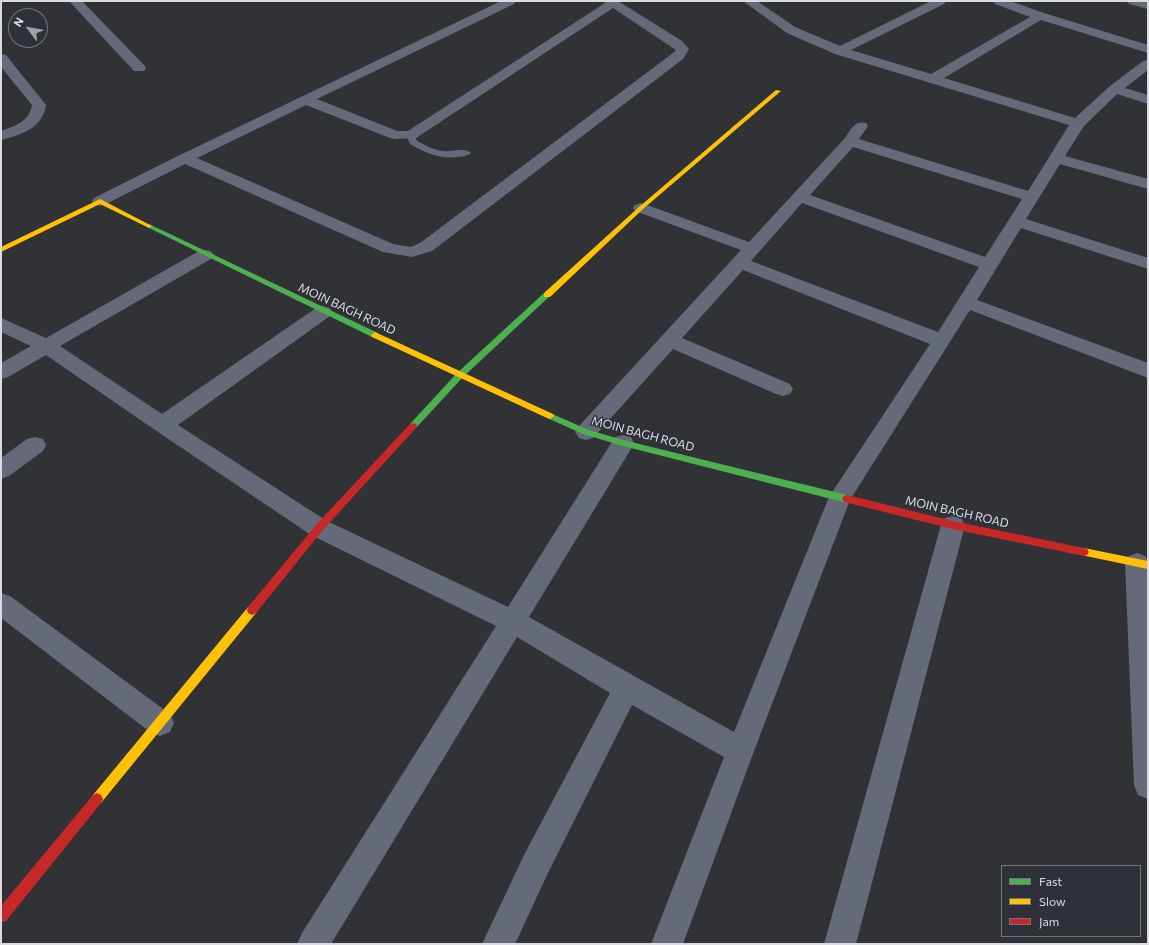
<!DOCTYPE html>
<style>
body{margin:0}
#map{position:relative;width:1149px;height:945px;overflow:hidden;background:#313236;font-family:Commissioner,sans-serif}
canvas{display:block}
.frame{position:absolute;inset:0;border:2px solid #dadce1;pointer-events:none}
.legend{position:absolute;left:1001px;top:865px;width:140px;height:72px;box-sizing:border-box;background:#2e3139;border:1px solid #73757c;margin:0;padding:5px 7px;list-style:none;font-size:12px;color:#dadce1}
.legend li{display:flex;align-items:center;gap:8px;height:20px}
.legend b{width:20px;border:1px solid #73757c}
.north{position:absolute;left:8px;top:8px;width:40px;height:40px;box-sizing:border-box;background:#2e3139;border:1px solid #73757c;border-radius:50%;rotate:302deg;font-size:11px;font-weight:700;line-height:16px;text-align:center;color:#dadce1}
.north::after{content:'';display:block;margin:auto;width:14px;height:18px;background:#9fa0a5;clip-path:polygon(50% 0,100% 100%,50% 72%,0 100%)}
</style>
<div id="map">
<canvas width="1149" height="945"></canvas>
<div class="frame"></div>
<ul class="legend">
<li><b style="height:5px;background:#4caf50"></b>Fast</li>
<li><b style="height:5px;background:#ffc107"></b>Slow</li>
<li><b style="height:5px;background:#c62828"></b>Jam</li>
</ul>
<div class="north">N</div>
</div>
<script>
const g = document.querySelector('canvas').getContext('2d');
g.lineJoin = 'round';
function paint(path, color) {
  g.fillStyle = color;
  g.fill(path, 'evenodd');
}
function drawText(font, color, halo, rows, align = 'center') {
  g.font = font + ' Commissioner,sans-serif';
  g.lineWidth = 3;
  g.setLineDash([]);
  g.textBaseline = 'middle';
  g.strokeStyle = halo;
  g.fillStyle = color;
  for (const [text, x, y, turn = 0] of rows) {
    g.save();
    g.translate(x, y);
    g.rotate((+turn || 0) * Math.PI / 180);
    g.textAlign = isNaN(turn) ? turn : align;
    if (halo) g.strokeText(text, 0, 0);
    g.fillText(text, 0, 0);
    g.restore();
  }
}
const lane = new Path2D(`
 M411,132L414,133L417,141C425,145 434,150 443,151C451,152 465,147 471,153C468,156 464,156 459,157C440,159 425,153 410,144L406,135Z`);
const street = new Path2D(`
 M69,1H82L144,65L146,68L144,71H134Z
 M501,1H516L514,4L317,99L397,131H408L605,3L604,1H618L682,41L689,49L683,59L432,251L412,257L383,252L185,164L106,204L100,206L94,204L92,201L94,198L180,155ZM613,8L676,50L673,53L420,243L411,247L393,244L197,158L306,105L390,138L395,139L416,138Z
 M743,1H757L795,27L840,46L931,1H946L944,4L851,50L931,74L1030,17L995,4L993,1H1010L1044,13L1148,45V53L1041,20L944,78L1075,118L1110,86L1143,61L1148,60V70L1125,88L1148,95V104L1117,94L1084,126L1065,156L1148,179V189L1060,164L1026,219L1148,258V269L1021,228L977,300L1148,363V378L970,310L850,500L754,751L683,944H651L724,757L632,705L547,875L515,944H482L525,853L610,693L517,637L331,944H297L302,933L496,626L311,535L155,430L46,355L8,377L1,379V363L31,346L1,332V318L46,338L199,251L205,250L211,251L214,255L211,259L60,346L162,414L316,308L323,306L330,308L332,312L330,316L178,425L327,521L508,607L615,437L623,435L631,437L634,443L631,449L529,617L734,732L829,497L930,344L743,270L682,338L790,384L793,389L790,394L783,396L776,394L673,349L593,438L586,440L579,438L575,432L579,426L741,250L635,211L633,208L635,205L641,203L647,205L749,242L845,138C851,129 855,120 866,123L868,126L859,139L1028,191L1069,125L835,54L787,33ZM853,147L1022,199L985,257L810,195ZM802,203L979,267L938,332L751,261Z
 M1127,1H1148V9L1129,4Z
 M1,54L6,55L46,105C43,128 21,135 1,140V131C15,126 29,122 32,105L1,67Z
 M35,437L43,439L46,445L43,451L9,476L1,479V458L27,439Z
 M953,516L961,518L965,525L856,944H824L941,525L945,518Z
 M1137,553L1145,556L1148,561V799L1138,795L1134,785L1125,563L1129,556Z
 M1,593L10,596L170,714L174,723L170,732L160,736L150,732L1,618Z`);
const fast = new Path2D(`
 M149,224L378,333L379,335L375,338L372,337L147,227L146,226Z
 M544,293H547L551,295L463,377L416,428H410L409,426L410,424L457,373Z
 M550,413L589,430L623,440L847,495L850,496L852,499L850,502L847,503L623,446L583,434L547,418L546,416Z`);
const slow = new Path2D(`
 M776,90L781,91L643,209L550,297H544V293L639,207Z
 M100,199L152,226L149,228L147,227L100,204L1,252V247Z
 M375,332L553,414L554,416L550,419L547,418L372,337L371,335Z
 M1084,548L1148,561V569L1081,555L1079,552L1081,549Z
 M252,605L256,607L257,610L256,613L101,803L97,805L93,803L91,799L93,795L248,607Z`);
const jam = new Path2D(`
 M413,423L416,424L417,426L416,428L322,531L256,613L252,615L248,613L247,610L248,607L316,525L410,424Z
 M847,495L953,521L1084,548L1087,549L1089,552L1087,555L1084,556L953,529L844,502L842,499L844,496Z
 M97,793L101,795L103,799L101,803L6,921L1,922V906L93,795Z`);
const streetNames = [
 ["MOIN BAGH ROAD",347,309,25],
 ["MOIN BAGH ROAD",643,434,15],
 ["MOIN BAGH ROAD",957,512,13]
];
paint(lane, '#646a77');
paint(street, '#646a77');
paint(fast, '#4caf50');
paint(slow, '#ffc107');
paint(jam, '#c62828');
drawText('12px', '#dadce1', '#2e3139', streetNames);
</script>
